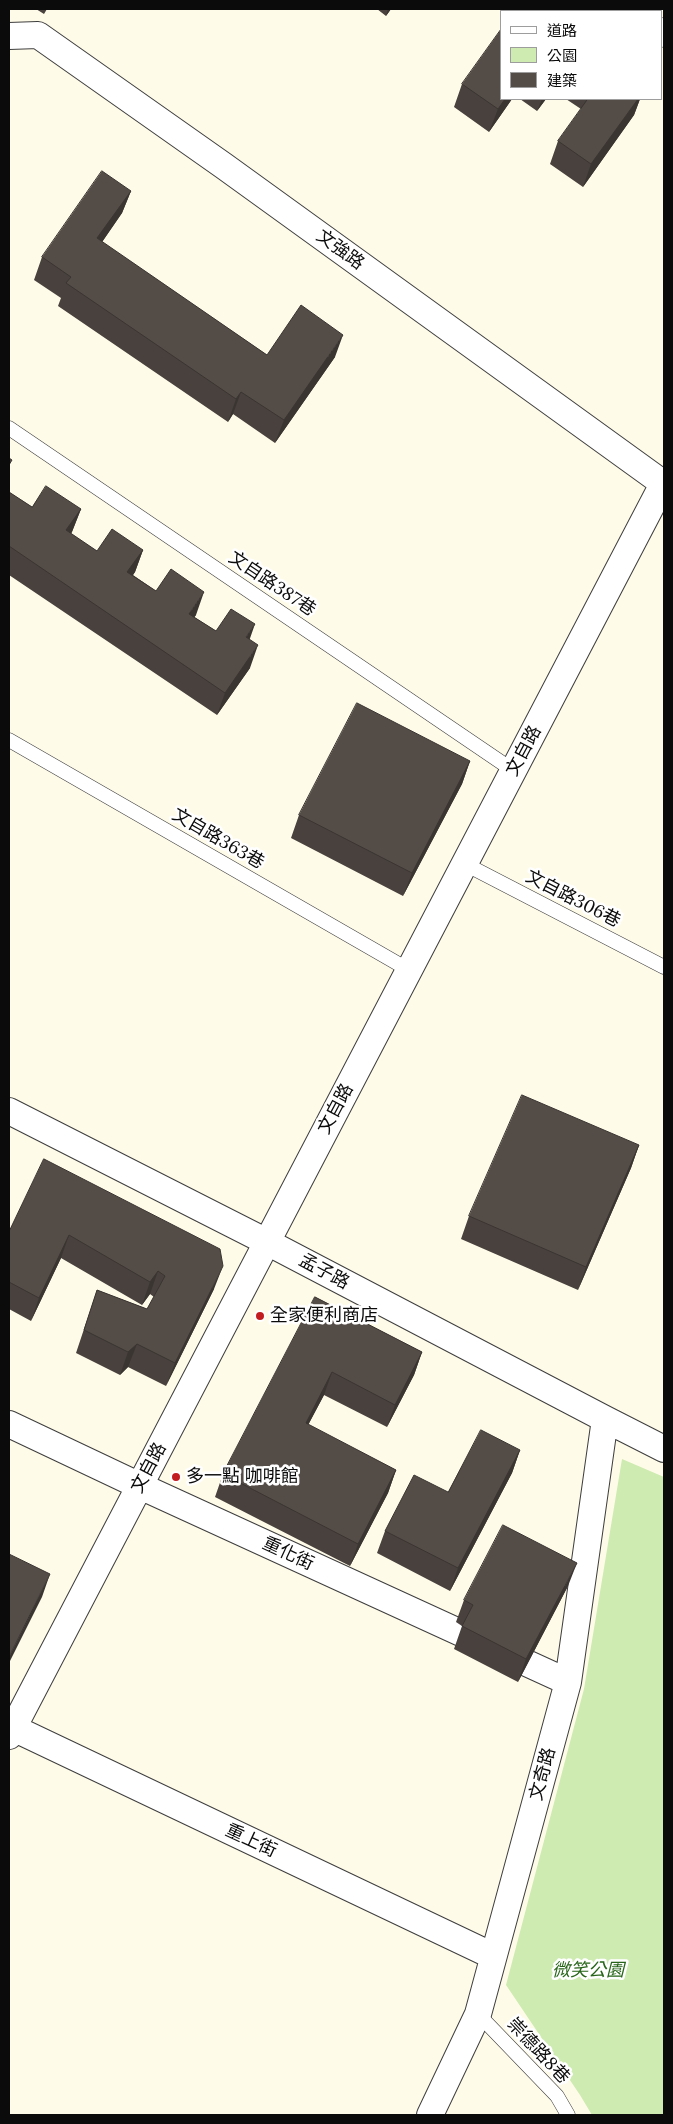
<!DOCTYPE html>
<meta charset="utf-8">
<style>
body{margin:0}
#map{position:relative;width:673px;height:2124px;overflow:hidden;background:#fffbe9;font-family:Lora,"Noto Sans TC",serif}
canvas{display:block}
.frame{position:absolute;inset:0;border:10px solid #0b0b0b;pointer-events:none}
.legend{position:absolute;left:500px;top:10px;width:162px;height:90px;box-sizing:border-box;background:#fff;border:1px solid #9d9d9d;margin:0;padding:6px 9px;list-style:none;font-size:15px;color:#0b0b0b}
.legend li{display:flex;align-items:center;gap:10px;height:25px}
.legend b{width:25px;border:1px solid #9d9d9d}
</style>
<div id="map">
<canvas width="673" height="2124"></canvas>
<div class="frame"></div>
<ul class="legend">
<li><b style="height:6px;background:#fff"></b>道路</li>
<li><b style="height:14px;background:#ceebb1"></b>公園</li>
<li><b style="height:14px;background:#544c47"></b>建築</li>
</ul>
</div>
<script>
const g = document.querySelector('canvas').getContext('2d');
g.lineJoin = 'round';
function paint(path, color) {
  g.fillStyle = color;
  g.fill(path, 'evenodd');
}
function trace(path, color, width, dash) {
  g.strokeStyle = color;
  g.lineWidth = width;
  g.lineCap = dash ? 'butt' : 'round';
  g.setLineDash(dash || []);
  g.stroke(path);
}
function drawText(font, color, halo, rows, align = 'center') {
  g.font = font + ' Lora,"Noto Sans TC",serif';
  g.lineWidth = 5;
  g.setLineDash([]);
  g.textBaseline = 'middle';
  g.strokeStyle = halo;
  g.fillStyle = color;
  for (const [text, x, y, turn = 0] of rows) {
    g.save();
    g.translate(x, y);
    g.rotate((+turn || 0) * Math.PI / 180);
    g.textAlign = isNaN(turn) ? turn : align;
    if (halo) g.strokeText(text, 0, 0);
    g.fillText(text, 0, 0);
    g.restore();
  }
}
const green = new Path2D(`
 M622,1459L664,1477V2115H592L580,2095L506,1985L584,1689Z`);
const service = new Path2D(`
 M9,428L514,771
 M9,740L409,970
 M465,864L664,967
 M478,2014L557,2096L568,2115`);
const minor = new Path2D(`
 M9,36L38,35L224,166L664,484
 M9,1111L267,1242L605,1419L664,1449
 M9,1424L140,1486L568,1682
 M9,1726L493,1956
 M9,1736L664,482
 M430,2115L478,2014L568,1682L605,1419`);
const tertiary = new Path2D(`
 M629,9L633,11
 M662,32L664,33`);
const wall = new Path2D(`
 M36,9H47L44,14Z
 M377,9H391L386,16Z
 M462,84L502,99H512L489,132L454,107Z
 M520,99H546L537,111Z
 M566,99H640L634,115L583,187L550,164L558,141L581,109Z
 M131,191L122,213L102,242L267,355L335,357L275,443L233,414L228,422L58,306L61,298L34,280L42,257Z
 M9,492L32,507L81,509L71,534L97,551L143,550L135,572L133,575L156,591L196,615L194,617L216,631L249,640L250,668L217,715L9,575Z
 M470,761L462,784L403,896L291,838L299,815Z
 M639,1145L631,1168L578,1290L461,1239L469,1216Z
 M44,1159L214,1289L166,1386L128,1367L120,1375L76,1353L97,1290L147,1309L154,1297L150,1294L142,1305L61,1258L31,1321L9,1309V1232Z
 M315,1297L422,1352L414,1375L387,1427L324,1395L308,1425L396,1470L388,1493L350,1566L215,1497L223,1474Z
 M520,1450L512,1473L450,1591L377,1553L385,1531Z
 M568,1586L518,1682L454,1649L462,1626L456,1622L464,1600Z`);
const shadedWall = new Path2D(`
 M388,9H391L386,16Z
 M505,99H512L489,132L498,109Z
 M542,99H546L537,111Z
 M638,99H640L634,115L583,187L591,164Z
 M131,191L122,213L89,261L97,238Z
 M343,335L335,357L275,443L284,420Z
 M241,392L233,414L228,422L236,399Z
 M81,509L72,532L57,553L66,530Z
 M143,550L135,572L119,595L127,572Z
 M204,592L196,615L181,636L189,614Z
 M255,624L247,647L246,637Z
 M258,645L250,668L217,715L225,693Z
 M470,761L462,784L403,896L412,873Z
 M639,1145L631,1168L578,1290L586,1267Z
 M69,1235L61,1258L31,1321L39,1298Z
 M223,1266L214,1289L166,1386L175,1363Z
 M158,1271L150,1294L142,1305L150,1282Z
 M137,1344L128,1367L120,1375L128,1352Z
 M422,1352L414,1375L387,1427L395,1405Z
 M332,1372L324,1395L297,1446L306,1423Z
 M520,1450L512,1473L450,1591L458,1568Z
 M396,1470L388,1493L350,1566L358,1544Z
 M577,1563L568,1586L518,1682L526,1659Z
 M50,1574L42,1597L9,1663V1657Z`);
const building = new Path2D(`
 M515,9H523L527,11H513Z
 M502,28V99H505L498,109L462,84Z
 M588,99H638L591,164L558,141Z
 M102,171L131,191L97,238L267,355L301,305L343,335L284,420L241,392L236,399L66,283L71,277L42,257Z
 M9,458L12,460L9,465Z
 M46,486L81,509L66,530L97,551L112,529L143,550L127,572L156,591L171,569L204,592L189,614L216,631L231,609L255,624L246,637L258,645L225,693L9,546V492L32,507Z
 M357,703L470,761L412,873L299,815Z
 M522,1095L639,1145L586,1267L469,1216Z
 M44,1159L220,1249L223,1266L175,1363L137,1344L128,1352L84,1330L97,1290L147,1309L165,1276L158,1271L150,1282L69,1235L39,1298L9,1282V1232Z
 M315,1297L422,1352L395,1405L332,1372L306,1423L396,1470L358,1544L223,1474Z
 M481,1430L520,1450L458,1568L385,1531L414,1475L448,1492Z
 M503,1525L577,1563L526,1659L462,1626L473,1605L464,1600Z
 M9,1554L50,1574L9,1657Z`);
const markers = [
 [260,1316,5,"#c21c20"],
 [176,1477,5,"#c21c20"]
];
const streetNames = [
 ["文強路",340,250,36],
 ["文自路387巷",272,584,34],
 ["文自路",524,751,-62],
 ["文自路363巷",218,839,30],
 ["文自路306巷",573,899,27],
 ["文自路",336,1109,-62],
 ["孟子路",324,1272,28],
 ["文自路",149,1468,-62],
 ["重化街",288,1554,25],
 ["文奇路",543,1774,-75],
 ["重上街",251,1841,25],
 ["崇德路8巷",538,2051,47]
];
const poiNames = [
 ["全家便利商店",270,1316],
 ["多一點 咖啡館",186,1477]
];
const parkNames = [
 ["微笑公園",588,1971]
];
paint(green, '#ceebb1');
trace(service, '#3e3e3e', 15);
trace(minor, '#3e3e3e', 28);
trace(tertiary, '#3e3e3e', 29);
trace(service, '#fff', 14);
trace(minor, '#fff', 26);
trace(tertiary, '#fff', 28);
paint(wall, '#48413d');
paint(shadedWall, '#3b3532');
paint(building, '#544c47');
trace(building, '#3b3532', 1);
for (const [x, y, r, color] of markers) {
  const dot = new Path2D();
  dot.arc(x, y, r, 0, 2 * Math.PI);
  g.fillStyle = color;
  g.fill(dot);
  trace(dot, '#fff', 2);
}
drawText('18px', '#0b0b0b', '#fff', streetNames);
drawText('18px', '#0b0b0b', '#fff', poiNames, 'left');
drawText('italic 18px', '#276519', '#fff', parkNames);
</script>
